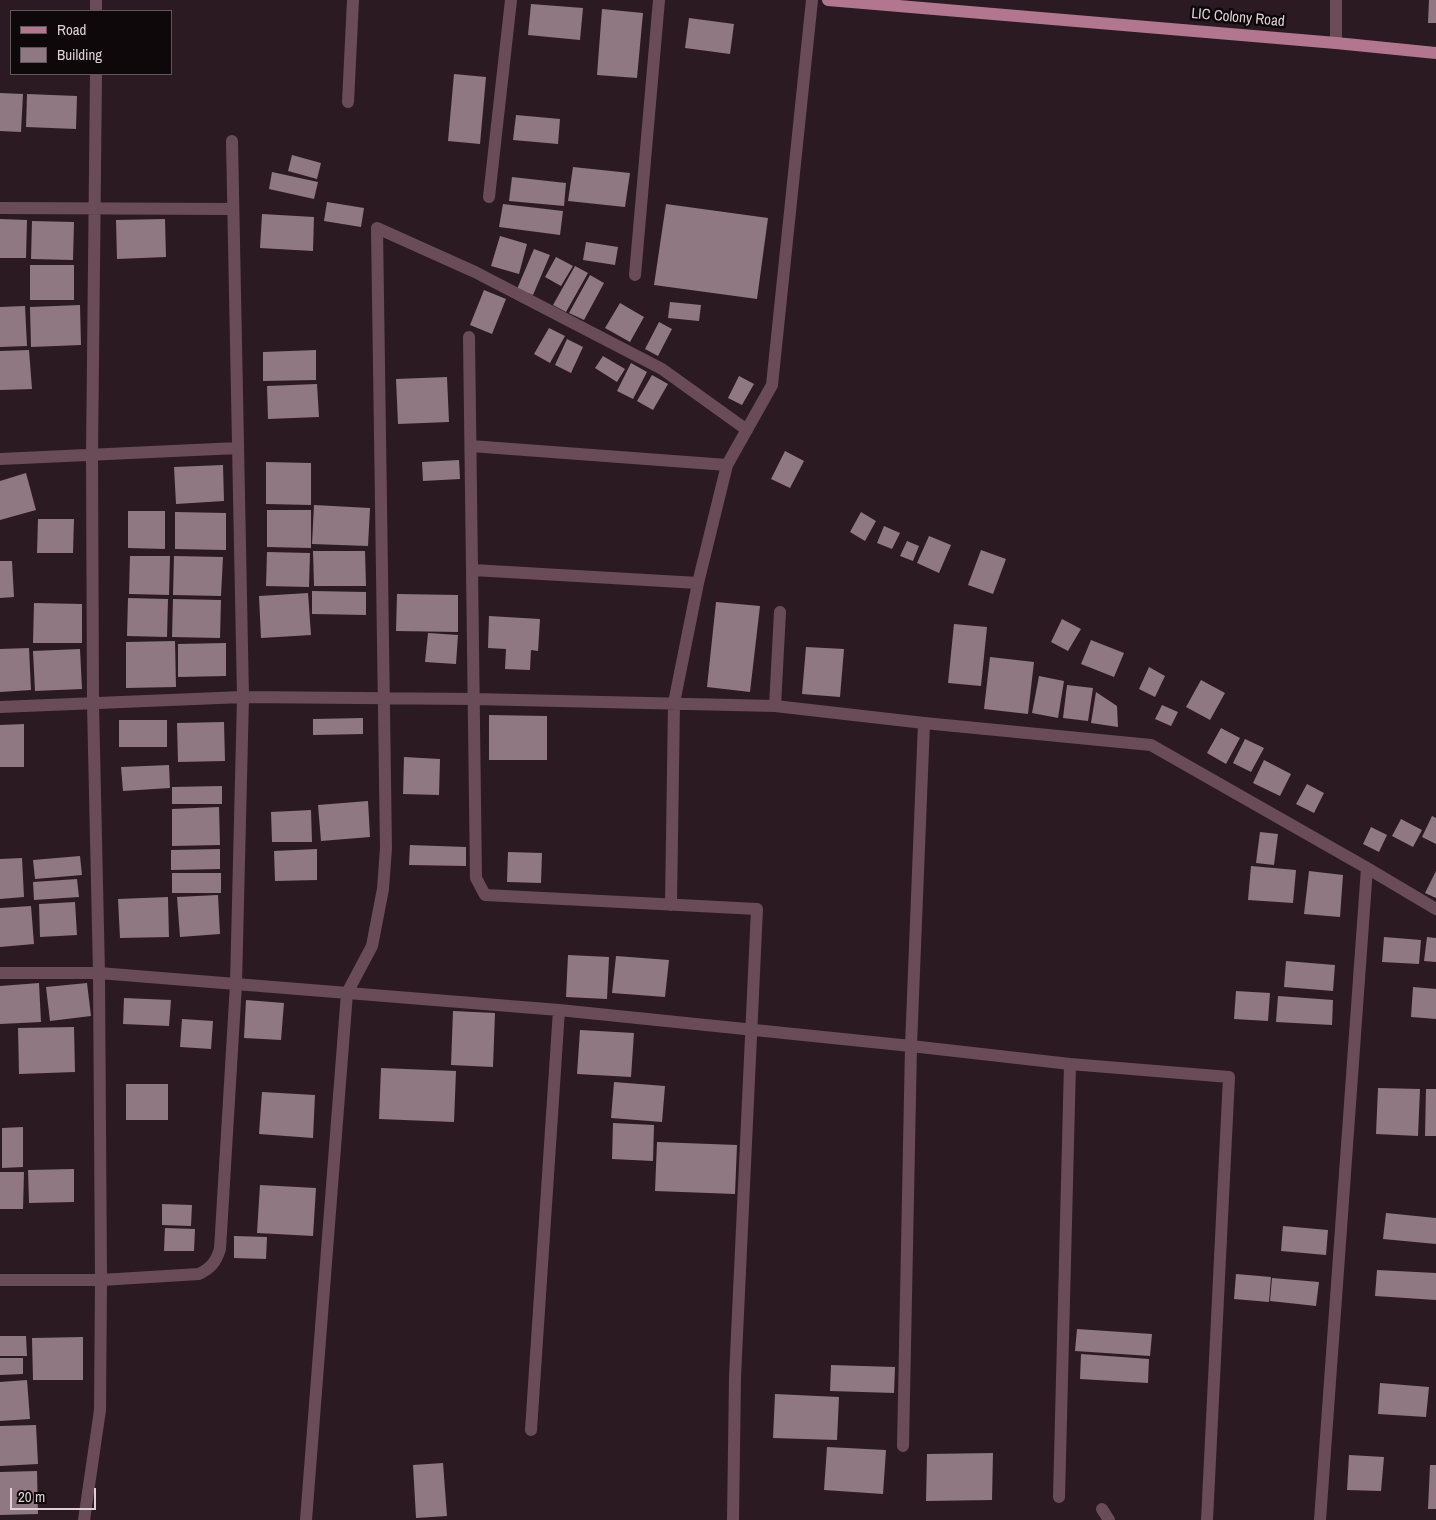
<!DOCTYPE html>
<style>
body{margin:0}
#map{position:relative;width:1436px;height:1520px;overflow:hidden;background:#2c1a22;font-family:"Archivo Narrow",sans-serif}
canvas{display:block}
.legend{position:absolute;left:10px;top:10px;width:162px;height:65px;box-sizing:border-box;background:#0f080b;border:1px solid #61585b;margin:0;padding:6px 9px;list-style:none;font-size:15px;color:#dcd0d4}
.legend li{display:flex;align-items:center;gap:10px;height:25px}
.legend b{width:25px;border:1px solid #61585b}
.scale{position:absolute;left:10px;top:1488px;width:86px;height:22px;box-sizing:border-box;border:2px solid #dcd0d4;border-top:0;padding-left:6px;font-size:15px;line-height:18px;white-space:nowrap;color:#dcd0d4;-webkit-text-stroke:4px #0f080b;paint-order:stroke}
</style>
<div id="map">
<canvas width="1436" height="1520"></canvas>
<ul class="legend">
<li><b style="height:6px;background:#b2778f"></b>Road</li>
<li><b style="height:14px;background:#8f7881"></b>Building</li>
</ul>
<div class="scale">20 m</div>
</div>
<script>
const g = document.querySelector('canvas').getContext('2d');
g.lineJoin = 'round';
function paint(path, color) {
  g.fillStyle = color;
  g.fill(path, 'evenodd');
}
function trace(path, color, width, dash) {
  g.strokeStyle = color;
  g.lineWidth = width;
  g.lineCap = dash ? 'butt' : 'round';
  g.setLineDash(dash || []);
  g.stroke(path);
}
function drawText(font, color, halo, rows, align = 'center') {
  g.font = font + ' "Archivo Narrow",sans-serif';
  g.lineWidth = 5;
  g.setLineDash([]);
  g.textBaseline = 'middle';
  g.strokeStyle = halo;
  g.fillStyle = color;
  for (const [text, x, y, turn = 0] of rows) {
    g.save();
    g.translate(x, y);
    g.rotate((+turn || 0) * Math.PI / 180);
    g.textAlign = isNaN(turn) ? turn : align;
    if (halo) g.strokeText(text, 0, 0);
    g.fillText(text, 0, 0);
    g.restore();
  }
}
const building = new Path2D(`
 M1429,0H1436V23H1428Z
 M531,4L583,8L580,40L528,35Z
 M602,9L643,13L637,78L597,75Z
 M689,18L734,24L730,54L685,48Z
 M454,74L486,77L480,144L448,141Z
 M0,93L23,94L21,132L0,131Z
 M27,94L77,96L76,129L26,127Z
 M516,115L560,119L558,144L513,140Z
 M292,155L321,163L317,179L288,171Z
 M573,167L630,173L625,207L568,201Z
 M272,172L318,182L314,199L269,189Z
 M512,177L566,183L564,206L509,201Z
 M327,202L364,208L361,227L324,221Z
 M503,204L563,211L560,235L499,227Z
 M666,204L768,218L757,299L654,285Z
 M262,214L314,217L313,251L260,248Z
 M0,219L27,220L26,258H0Z
 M165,219L166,257L117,259L116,220Z
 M32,221L74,222L73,260L31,259Z
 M500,236L527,244L519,274L491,266Z
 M586,242L618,247L615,265L583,260Z
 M534,249L550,255L533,295L517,289Z
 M556,257L573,266L561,286L545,277Z
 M30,265H74V300H30Z
 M575,266L588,273L566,312L553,305Z
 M590,275L604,283L584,320L569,313Z
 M484,290L506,299L492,334L470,325Z
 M670,302L701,305L699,321L668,318Z
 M620,303L644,317L630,342L605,328Z
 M80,305L81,345L31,347L30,307Z
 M25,306L27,346L0,347V307Z
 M659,322L672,329L658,356L645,349Z
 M549,328L565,336L550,363L534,354Z
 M567,339L583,347L571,373L555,365Z
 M29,350L32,389L0,390V351Z
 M316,350V380L263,381V352Z
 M603,356L625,369L617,382L595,368Z
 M631,363L647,372L633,399L617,391Z
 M652,375L668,384L653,410L637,401Z
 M739,376L754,384L742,405L728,398Z
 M447,377L449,422L398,424L396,379Z
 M317,384L319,417L268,419L267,386Z
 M785,451L804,461L790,488L771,479Z
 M459,460L460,479L423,481L422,462Z
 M266,462L311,463V505L266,504Z
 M223,465L224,501L176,504L174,467Z
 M26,473L36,510L0,520V481Z
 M314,505L370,508L368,546L312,544Z
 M267,510H311V548L267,547Z
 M128,511H165V549L128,548Z
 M175,512L226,513V550L175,549Z
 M861,512L876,521L865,541L850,532Z
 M38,519H74L73,553H37Z
 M884,526L900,533L892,549L877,543Z
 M929,536L951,545L939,573L917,563Z
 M907,541L919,546L913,561L900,556Z
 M981,550L1006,559L993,594L968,585Z
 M313,551H365L366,586H314Z
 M267,552L310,553L309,587L266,586Z
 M130,556H170L169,595L129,594Z
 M174,556L223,557L221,596L173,595Z
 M0,561H12L14,597L0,598Z
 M312,591L366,592V615L312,614Z
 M308,593L311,635L261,638L259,596Z
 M397,594L458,595V632L396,631Z
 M128,598L168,599L167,637L127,636Z
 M173,599L221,600L220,638L172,637Z
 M716,602L760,606L750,692L707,687Z
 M34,603L82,604V643H33Z
 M489,616L540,619L538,651L531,650L530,670L505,669L506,649L488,648Z
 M1062,619L1081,629L1068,651L1051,642Z
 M954,624L987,627L981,686L948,683Z
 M428,633L458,635L456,664L425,662Z
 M1091,640L1124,653L1114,677L1081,664Z
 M175,641L176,687L126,688V642Z
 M226,643V676L178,677V644Z
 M806,647L844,649L840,697L802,694Z
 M29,648L31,690L0,692V649Z
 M80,649L82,689L35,691L33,651Z
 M990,657L1034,662L1028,714L984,709Z
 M1149,667L1165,676L1155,697L1139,689Z
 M1039,676L1064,681L1058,718L1032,713Z
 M1201,680L1225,693L1210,720L1186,707Z
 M1067,685L1093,688L1088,721L1063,718Z
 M1096,692L1117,706L1118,727L1091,723Z
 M1162,705L1178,712L1171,726L1155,719Z
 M489,715L547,716V760H489Z
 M363,718V734L313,735V719Z
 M119,720H167V747H119Z
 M224,722L225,761L178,762L177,723Z
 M24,724V767H0V725Z
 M1221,728L1240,738L1226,764L1207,753Z
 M1245,739L1264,748L1251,772L1233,763Z
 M404,757L440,759L439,795L403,794Z
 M1264,760L1291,774L1280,796L1253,783Z
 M169,765L170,788L123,791L121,767Z
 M1307,784L1324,793L1314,813L1296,804Z
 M222,786V804H172V787Z
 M368,801L370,837L321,841L318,805Z
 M219,807L220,845L172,846V809Z
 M311,810L312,842H272L271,812Z
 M1432,816L1436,818V844L1422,837Z
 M1401,819L1422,830L1413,847L1392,836Z
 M1371,827L1387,835L1379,852L1363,844Z
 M1260,832L1278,834L1274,865L1256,863Z
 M410,845L466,847V866L409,865Z
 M220,849V869L171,870V850Z
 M317,849V880L275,881L274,851Z
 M508,852L542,853L541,883L507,882Z
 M80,856L82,875L35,879L33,860Z
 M22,858L24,897L0,899V859Z
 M1251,866L1296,870L1293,903L1248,900Z
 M1309,871L1343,875L1340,917L1304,914Z
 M1436,871V898L1425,893Z
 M172,873H221V893H172Z
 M77,879L79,897L34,900L33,882Z
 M218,895L220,934L180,937L177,897Z
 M168,897L169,937L120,938L118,899Z
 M75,902L77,935L40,937L39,904Z
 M31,906L34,944L0,947V908Z
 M1384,937L1421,940L1419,964L1382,962Z
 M1427,937L1436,938V962L1424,961Z
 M568,955L609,957L607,999L566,997Z
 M616,956L669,960L665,997L612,993Z
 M1286,961L1335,965L1333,991L1284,987Z
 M39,983L41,1022L0,1024V986Z
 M87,983L91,1016L50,1021L46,987Z
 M1413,987L1436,989V1019L1411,1017Z
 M1236,991L1270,993L1268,1021L1234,1019Z
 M1278,996L1333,1000L1332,1025L1276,1022Z
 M124,998L171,1000L169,1026L123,1024Z
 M246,1000L284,1003L281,1040L244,1038Z
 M453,1011L495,1013L493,1067L451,1065Z
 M182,1019L213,1021L211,1049L180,1047Z
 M74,1027L75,1072L19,1074L18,1028Z
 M580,1030L634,1033L631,1077L577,1074Z
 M381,1068L456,1071L454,1122L379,1119Z
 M614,1082L665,1086L662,1122L611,1118Z
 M126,1084H168V1120H126Z
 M1378,1088L1420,1089L1418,1136L1376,1134Z
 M1426,1089H1436V1136H1425Z
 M262,1092L315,1095L313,1138L259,1134Z
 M613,1123L654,1125L653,1161L612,1159Z
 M23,1127V1167L2,1168V1128Z
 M657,1142L737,1145L735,1194L655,1191Z
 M74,1169V1202L29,1203L28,1170Z
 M0,1172H24L23,1209H0Z
 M260,1185L316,1188L313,1236L257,1233Z
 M162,1204L192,1205L191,1226L162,1225Z
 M1386,1213L1436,1218V1244L1383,1239Z
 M1283,1226L1328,1230L1326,1255L1281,1251Z
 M165,1228L195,1229L194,1251H164Z
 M234,1236L267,1237L266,1259L234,1258Z
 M1377,1270L1436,1273V1300L1375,1296Z
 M1236,1274L1271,1277L1269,1302L1234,1299Z
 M1272,1278L1319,1282L1316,1306L1270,1301Z
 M1077,1329L1152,1334L1150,1356L1075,1351Z
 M0,1336H26L27,1356H0Z
 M83,1337V1380H33L32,1338Z
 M1081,1354L1149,1359L1148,1383L1080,1379Z
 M0,1358H23V1374L0,1375Z
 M831,1365L895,1367L894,1393L830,1391Z
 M27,1380L30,1419L0,1421V1382Z
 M1380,1383L1429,1387L1426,1417L1378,1414Z
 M775,1394L839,1397L837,1440L773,1438Z
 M36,1425L38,1464L0,1466V1426Z
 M827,1447L886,1450L883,1494L824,1490Z
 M993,1453L992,1500L926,1501L927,1454Z
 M1349,1455L1384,1457L1381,1491L1347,1490Z
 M443,1463L447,1516L416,1518L413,1465Z
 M1430,1465H1436V1509H1428Z
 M37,1471L38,1514L0,1515V1472Z`);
const minor = new Path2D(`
 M96,11V0
 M1336,43V0
 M348,102L353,0
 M489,197L511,0
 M0,208L233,209
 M635,275L659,0
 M469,337L476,878L485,895L757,909L735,1377L733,1520
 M471,446L727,465
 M0,459L238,448
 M473,570L698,583
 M775,706L780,612
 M0,707L243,697L474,699L775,706L924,723L1151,745L1367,868L1436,909
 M671,905L674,703L698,583L727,465L772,385L812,0
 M0,973H99L559,1010L911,1046L1070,1064L1229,1077L1207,1520
 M0,1280H101L199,1274C211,1268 216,1262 220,1249L236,984L243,697L232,141
 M531,1430L559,1010
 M903,1446L911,1046L924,723
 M1059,1497L1070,1064
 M1102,1509L1109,1520
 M84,1520L100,1410L101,1280L99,973L93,704L92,455L96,74
 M306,1520L347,993L372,946L383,889L386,848L377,228L475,272L662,369L747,430
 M1320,1520L1367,868`);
const major = new Path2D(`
 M828,0L1336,43L1436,53`);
const streetNames = [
 ["LIC Colony Road",1238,18,5]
];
paint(building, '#8f7881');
trace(minor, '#6a4c58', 12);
trace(major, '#b2778f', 12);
drawText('15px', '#dcd0d4', '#0f080b', streetNames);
</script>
